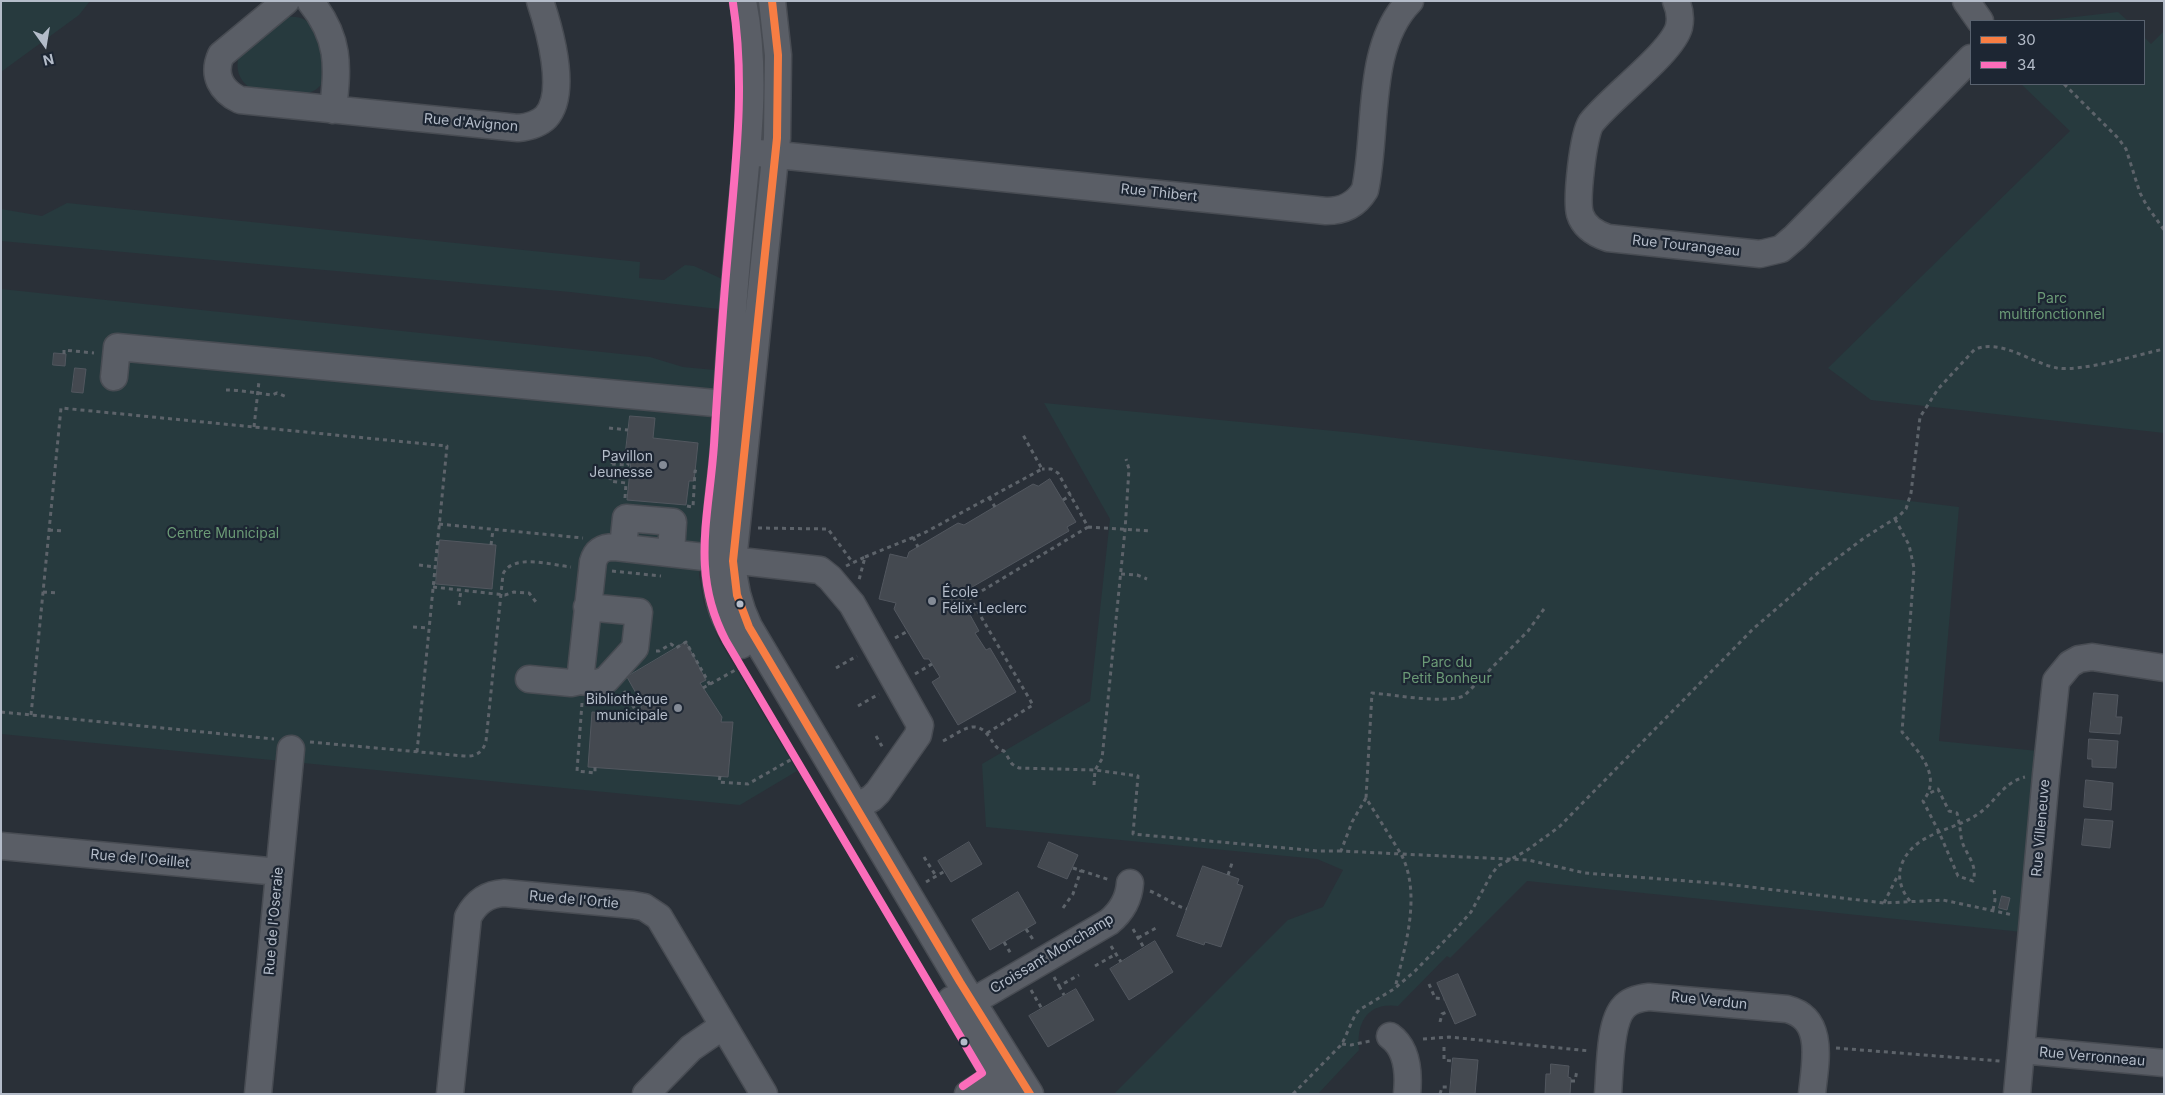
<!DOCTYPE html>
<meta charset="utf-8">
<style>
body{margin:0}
#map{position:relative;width:2165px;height:1095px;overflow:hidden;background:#2a3038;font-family:Inter,sans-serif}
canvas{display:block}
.frame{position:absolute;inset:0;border:2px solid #b4bcc9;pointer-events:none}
.legend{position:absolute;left:1970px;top:20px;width:175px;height:65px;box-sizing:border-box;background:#1d2633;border:1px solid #59626f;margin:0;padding:6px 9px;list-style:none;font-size:15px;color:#b4bcc9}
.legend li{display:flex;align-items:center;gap:10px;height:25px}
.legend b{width:25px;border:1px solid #59626f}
.north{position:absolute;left:20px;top:20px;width:50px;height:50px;-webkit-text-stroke:4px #1d2633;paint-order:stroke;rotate:167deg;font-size:14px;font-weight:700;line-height:20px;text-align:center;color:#b4bcc9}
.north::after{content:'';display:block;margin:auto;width:18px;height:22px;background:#b4bcc9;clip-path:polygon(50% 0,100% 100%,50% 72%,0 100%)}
</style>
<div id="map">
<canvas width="2165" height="1095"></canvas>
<div class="frame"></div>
<ul class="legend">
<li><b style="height:6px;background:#f77d43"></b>30</li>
<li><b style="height:6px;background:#fb6dba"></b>34</li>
</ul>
<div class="north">N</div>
</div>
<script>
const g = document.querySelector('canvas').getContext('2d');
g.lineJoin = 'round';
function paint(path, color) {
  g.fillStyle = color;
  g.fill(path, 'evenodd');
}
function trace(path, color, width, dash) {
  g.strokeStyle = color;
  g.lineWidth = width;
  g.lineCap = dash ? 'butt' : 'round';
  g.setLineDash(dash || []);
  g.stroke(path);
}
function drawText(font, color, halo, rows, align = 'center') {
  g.font = font + ' Inter,sans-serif';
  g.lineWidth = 4.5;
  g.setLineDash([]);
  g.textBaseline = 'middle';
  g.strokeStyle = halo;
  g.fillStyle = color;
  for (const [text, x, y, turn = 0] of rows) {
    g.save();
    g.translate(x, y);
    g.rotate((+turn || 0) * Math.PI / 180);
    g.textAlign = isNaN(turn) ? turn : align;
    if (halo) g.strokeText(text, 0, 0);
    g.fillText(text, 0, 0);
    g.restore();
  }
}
const green = new Path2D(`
 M1,1H90L79,15L1,72Z
 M2118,12L2128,21H2040Z
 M288,17C314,14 321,39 323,60C324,66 326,74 324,79C320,89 312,93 302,94L250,88C239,80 235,69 239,56L283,19Z
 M2164,31V433L1871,400L1828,368L2070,131L2021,84H2144V37L2151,44Z
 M67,203L640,262L639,278L664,280L685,265L694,266L722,279L719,309L570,292L1,241V209L42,216Z
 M1,289L650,357L683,367L715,370L710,447L699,575L704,604L719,640L797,771L740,805L1,734Z
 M1044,403L1355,433L1959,507L1939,741L2038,751L2022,932L1527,881L1450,958L1447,956L1398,1006C1368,1002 1356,1022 1359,1050L1318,1094H1114L1288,920L1323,907L1343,870L1317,859L986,827L982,764L1090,701L1110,519Z`);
const building = new Path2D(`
 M54,353L66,354L65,366L53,365Z
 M75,368L86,369L83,393L72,392Z
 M630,416L655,418L653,438L698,443L694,481H689L686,505L627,500L631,460L625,459Z
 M1050,479L1076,522L1067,527L1069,531L967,590L964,604L979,631L975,633L986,650L990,648L1016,692L958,725L932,682L940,677L929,659H924L894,609L896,603L879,599L890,554L907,558L909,552L958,523L964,525L1033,484L1038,486Z
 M440,540L496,545L492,589L436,584Z
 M686,642L706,680L700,683L722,717L721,722H733L728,777L588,767L592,712L639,716L642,704L627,677Z
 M2094,693L2118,695L2116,717H2122L2120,734L2090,732Z
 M2089,739L2118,741L2116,768L2092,767V759H2088Z
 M2086,780L2113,783L2111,810L2084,807Z
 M2085,819L2113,821L2110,848L2082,845Z
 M969,842L982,864L951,882L938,861Z
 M1049,842L1078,855L1067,879L1038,867Z
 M1203,866L1239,879L1237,884L1243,886L1221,947L1205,942L1204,945L1177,936Z
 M1018,892L1036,923L990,950L972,920Z
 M2002,896L2010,898L2007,910L1999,908Z
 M1155,941L1173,972L1129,1000L1110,969Z
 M1458,974L1476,1015L1455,1024L1437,983Z
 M1076,989L1094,1020L1048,1047L1029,1016Z
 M1453,1058L1478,1060L1475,1094L1450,1093Z
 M1551,1064L1569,1066L1568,1077L1571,1078L1570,1094H1545L1546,1074H1550Z`);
const path = new Path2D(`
 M2064,84L2118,138L2126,149L2140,193L2147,206L2164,230
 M64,354V350L94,353
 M226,390C240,390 257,393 272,395L277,393L287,397
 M254,427L259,381
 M609,428L628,430
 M604,472L612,473
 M989,497L995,507
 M625,498L626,483L610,481L612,464L628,465V460
 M1063,500L1071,495
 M687,506L693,507L695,471L700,472
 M1895,519L1909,545L1914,568L1902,732C1918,751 1943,776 1923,801L1939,832L1958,876L1973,881C1979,863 1962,851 1961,836C1960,828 1959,821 1957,813L1949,811L1938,789L1928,794
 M439,524L583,538
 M1088,527L1151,531
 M758,528L828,529L853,563
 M49,530L65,531
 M913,537L918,547
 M491,545L493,530
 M865,557L924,533L1042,469L1022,433
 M419,565L435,567
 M846,566L865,557L859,580
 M612,571L661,576
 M1121,574L1137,575L1147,579
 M433,587L505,595L514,592L529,593L536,602
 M43,592L59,593
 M459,605L461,590
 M1544,609L1528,631L1464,696C1442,704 1397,695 1372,693L1366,798L1401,854L1528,860L1585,873L1725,884L1884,903L1943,900L2013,915
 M413,627L429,628
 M895,638L908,631
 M656,651H659L671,644L676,648L686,642L710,685
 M836,668L857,656
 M915,674L932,664
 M703,688L739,668
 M624,691L639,716
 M582,703L577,771L595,773V767
 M858,706L879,694
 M1,712L274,739
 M31,715L61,408L447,446L417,752
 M987,733L1033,705L970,598L1088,527L1058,473L1051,469H1042
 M876,736L883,748
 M943,741C961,732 976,716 990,738C995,745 996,749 1004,751L1012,764L1019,768L1095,770L1138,776L1133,834L1318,851H1341
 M310,742L464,756C475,757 483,753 486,741L503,574C513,553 551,565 571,567
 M720,776L719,782L748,784L792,759
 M1094,785L1095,770L1102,759L1125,530L1129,469L1126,459
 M1366,798L1352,822L1341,851L1401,854C1422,894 1405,947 1395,988
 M924,857L936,876
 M1073,868L1110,880
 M1228,875L1232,863
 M926,882L945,871
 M1150,891C1163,896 1173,905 1187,909
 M1910,901C1902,892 1897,878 1901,866C1913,832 1952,832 1978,814C1995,803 2003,782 2025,777
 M1884,903L1898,875
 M1063,908L1073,894L1081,870
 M1993,910L1995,900L1994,888
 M1026,929L1034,941
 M1133,929L1144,948
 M1138,938L1156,928
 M1004,942L1011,954
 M1111,946L1121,962
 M1095,966L1116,954
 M1054,977L1059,986L1079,975
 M1429,984L1435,998L1444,999
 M1059,986L1064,995
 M1031,990L1042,1009
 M1440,1022L1442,1014L1449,1011
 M1423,1039L1449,1037L1590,1051
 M1342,1044L1351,1045L1370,1041
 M1444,1047V1060L1452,1061
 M1836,1048L2000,1061
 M1571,1081H1575L1577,1070
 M1293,1094L1342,1044L1355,1015L1359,1010L1394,989L1415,971L1456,929L1471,912L1491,875L1498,866L1526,851L1559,827L1753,629L1820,571L1864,538L1899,516L1906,509L1911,493L1920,417L1938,389L1975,349C2003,339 2031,363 2057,368C2081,372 2137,355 2164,349
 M1440,1094L1442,1087H1450`);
const minor = new Path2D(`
 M286,1L221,55C212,75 221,91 240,100L518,128C528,127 539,124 546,117C568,93 549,28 540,1
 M310,1C340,38 338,65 333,110
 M772,1L778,55L777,138L733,561C733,584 739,606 749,627L960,982L1030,1094
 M1676,1C1680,10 1681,18 1679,27C1672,53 1610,98 1591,123C1583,135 1576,200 1580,214C1584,227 1596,234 1608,238L1760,254L1781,249L1795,237L1971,58
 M1966,1L1980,21
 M758,153L1326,211C1343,211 1356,205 1365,190C1378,131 1365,46 1410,1
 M114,377L117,347L725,404
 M623,547L626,518L673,522L671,552
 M741,645C735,635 727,624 723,612C706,565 720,497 724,447C728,373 733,301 740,227C747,152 758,76 743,1
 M529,679L571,683L580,681L597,683L606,680L635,648L639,612L587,607
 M580,681L593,562C596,551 603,547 615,547L820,570L830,578L852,604L920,725L918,735L878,792L872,798L856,807
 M1,846L279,872
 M951,1000L1006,1094
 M958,1010L1109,922C1121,912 1129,899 1130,883
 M1390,1036C1408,1049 1409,1074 1407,1094
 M2021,1050L2164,1063
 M258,1094L291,749
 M450,1094L468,917C476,902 487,894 504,893L633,905L644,907L659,917L764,1094
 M646,1094L691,1048L723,1026
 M968,1094L1010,1068
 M1608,1094C1610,1072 1609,1022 1624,1007C1630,1000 1640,998 1649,997L1787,1009C1826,1019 1815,1063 1812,1094
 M2017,1094L2046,775L2056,681L2070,664L2079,659L2092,657L2164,668`);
const bus1 = new Path2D(`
 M772,1L778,55L777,138L733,561L737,595L749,627L960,982L1030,1094`);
const bus2 = new Path2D(`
 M733,3C746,86 735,168 728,252C722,316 718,380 714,445C709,517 690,573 726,641L982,1073L963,1086`);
const markers = [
 [663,465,5,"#848b96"],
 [932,601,5,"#848b96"],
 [740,604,4.5,"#b4bcc9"],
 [678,708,5,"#848b96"],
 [964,1042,4.5,"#b4bcc9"]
];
const streetNames = [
 ["Rue d'Avignon",471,123,5],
 ["Rue Thibert",1159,193,6],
 ["Rue Tourangeau",1686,246,6],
 ["Rue Villeneuve",2041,828,-85],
 ["Rue de l'Oeillet",140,859,5],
 ["Rue de l'Ortie",574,900,5],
 ["Rue de l'Oseraie",274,921,-85],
 ["Croissant Monchamp",1052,954,-31],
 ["Rue Verdun",1709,1001,6],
 ["Rue Verronneau",2092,1057,5]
];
const parkNames = [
 ["Parc",2052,299],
 ["multifonctionnel",2052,315],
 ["Centre Municipal",223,534],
 ["Parc du",1447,663],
 ["Petit Bonheur",1447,679]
];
const poiNames = [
 ["Pavillon",653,457],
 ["Jeunesse",653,473],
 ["École",942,593,"left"],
 ["Félix-Leclerc",942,609,"left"],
 ["Bibliothèque",668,700],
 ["municipale",668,716]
];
paint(green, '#273a3e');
paint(building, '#444950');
trace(building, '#52575f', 1);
trace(minor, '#484c53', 29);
trace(path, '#5d636a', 3, [4, 4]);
trace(minor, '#5a5e66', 26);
trace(bus1, '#f77d43', 8);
trace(bus2, '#fb6dba', 8);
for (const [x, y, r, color] of markers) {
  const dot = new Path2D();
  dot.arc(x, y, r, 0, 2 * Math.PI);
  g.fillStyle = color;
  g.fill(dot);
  trace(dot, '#1d2633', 2);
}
drawText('14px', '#b4bcc9', '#1d2633', streetNames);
drawText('14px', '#6b9a76', '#1d2633', parkNames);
drawText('14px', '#b4bcc9', '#1d2633', poiNames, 'right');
</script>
